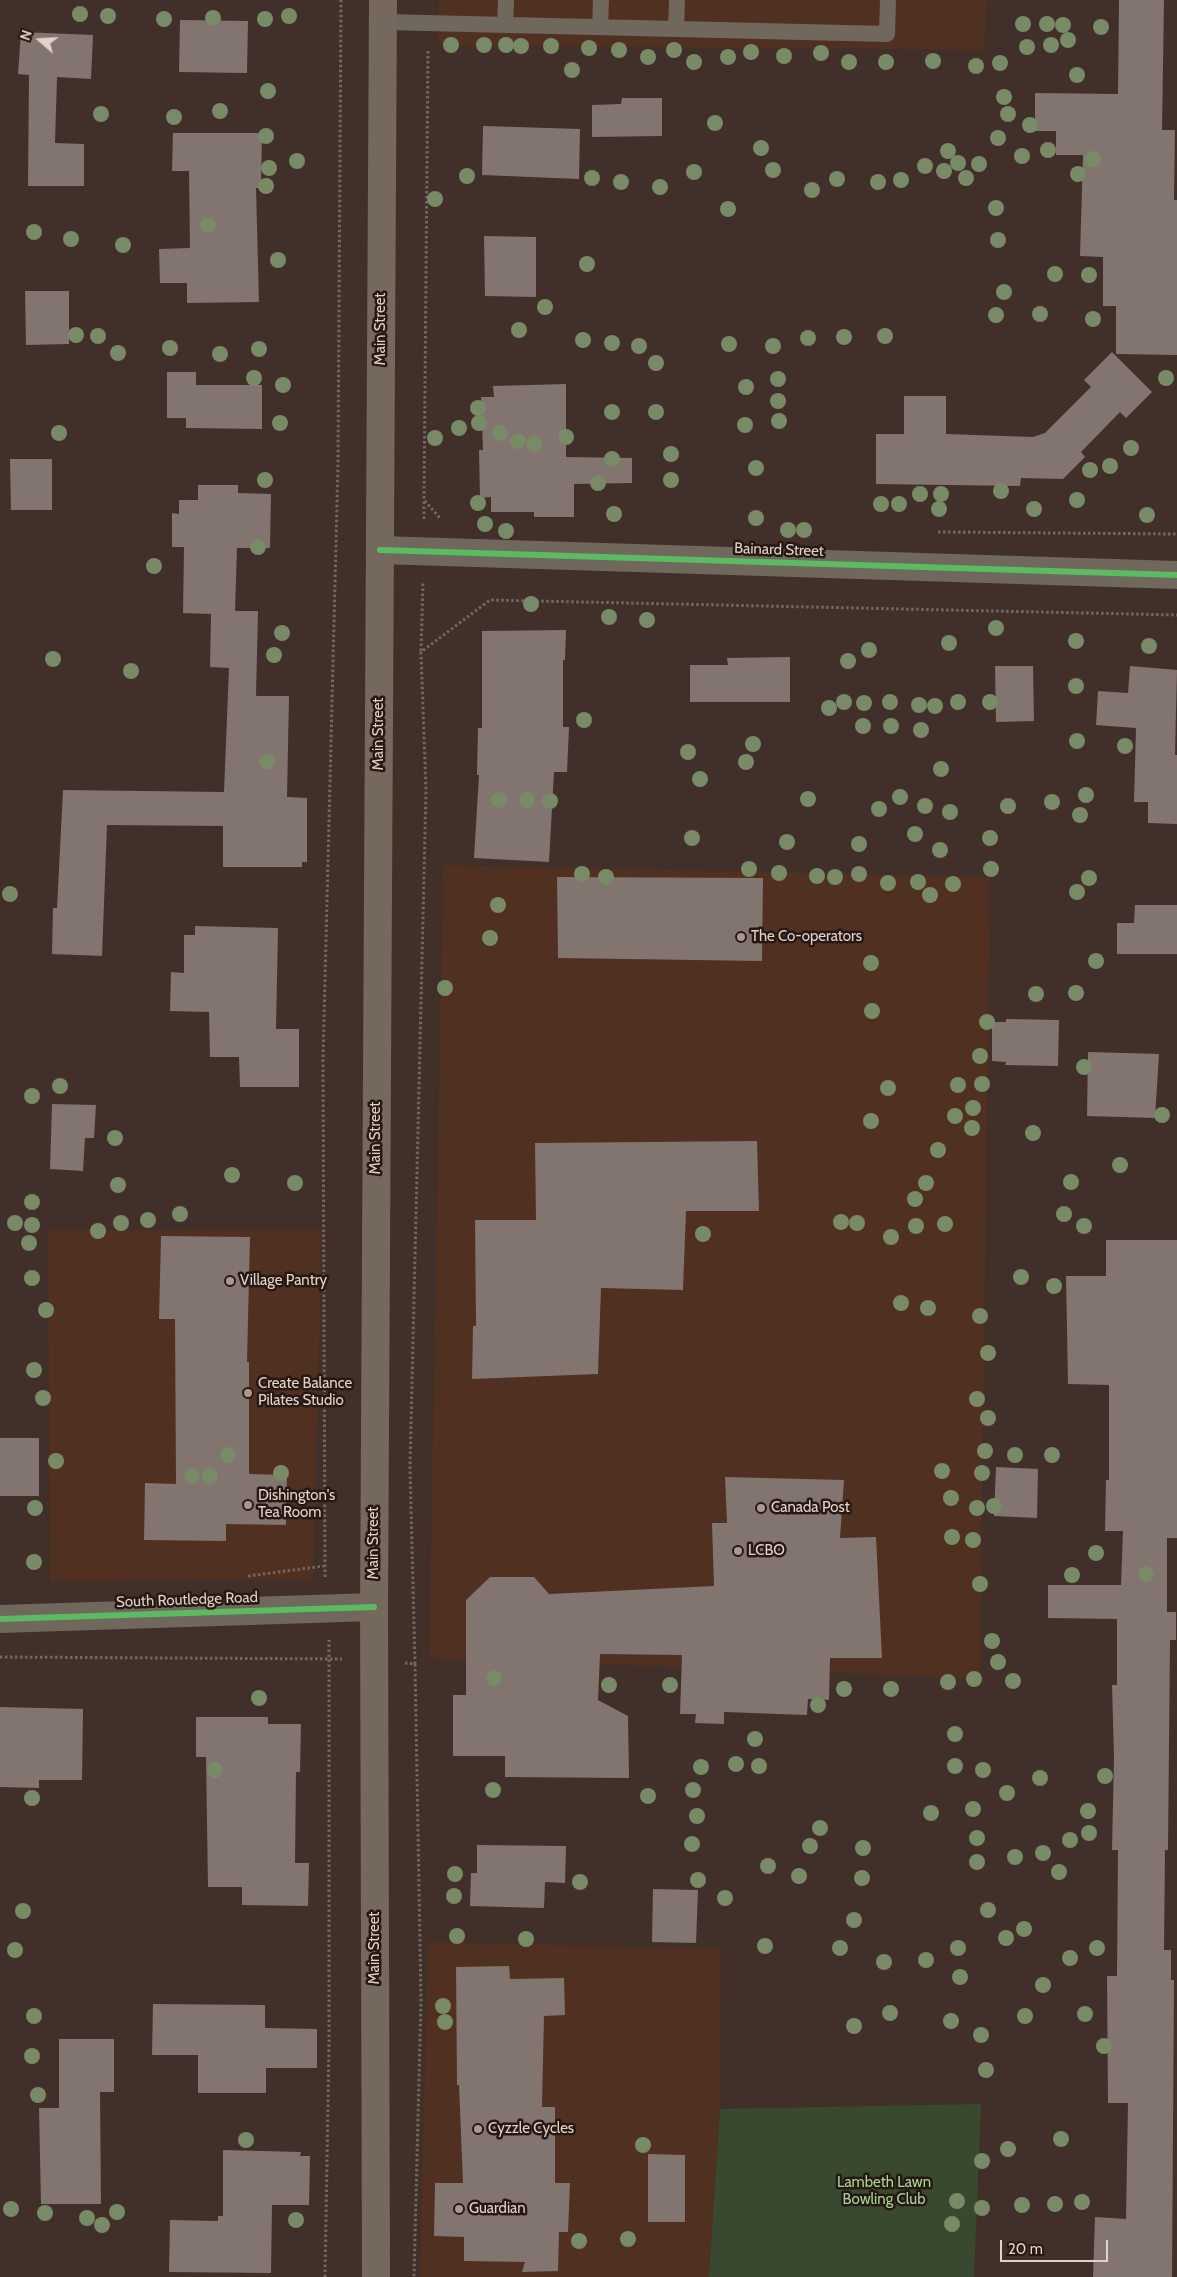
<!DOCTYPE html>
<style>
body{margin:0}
#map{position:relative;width:1177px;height:2277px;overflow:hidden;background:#403029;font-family:Cabin,sans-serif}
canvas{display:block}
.north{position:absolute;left:15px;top:15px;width:50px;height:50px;-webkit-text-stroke:4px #261913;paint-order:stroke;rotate:289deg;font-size:14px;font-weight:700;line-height:20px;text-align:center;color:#e3d0c8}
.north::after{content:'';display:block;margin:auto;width:18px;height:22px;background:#e3d0c8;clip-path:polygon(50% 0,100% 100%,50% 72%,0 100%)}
.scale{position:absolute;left:1000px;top:2240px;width:108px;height:22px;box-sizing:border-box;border:2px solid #e3d0c8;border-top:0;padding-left:6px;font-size:15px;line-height:18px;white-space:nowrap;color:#e3d0c8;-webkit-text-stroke:4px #261913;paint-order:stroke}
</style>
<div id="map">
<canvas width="1177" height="2277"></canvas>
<div class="north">N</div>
<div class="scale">20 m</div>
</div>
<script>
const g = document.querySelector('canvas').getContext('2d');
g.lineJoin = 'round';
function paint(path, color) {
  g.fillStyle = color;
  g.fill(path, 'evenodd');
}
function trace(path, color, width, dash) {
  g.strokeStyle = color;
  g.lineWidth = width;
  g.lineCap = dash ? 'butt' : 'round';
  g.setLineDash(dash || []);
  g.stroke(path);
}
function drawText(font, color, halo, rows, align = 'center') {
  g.font = font + ' Cabin,sans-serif';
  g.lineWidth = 5;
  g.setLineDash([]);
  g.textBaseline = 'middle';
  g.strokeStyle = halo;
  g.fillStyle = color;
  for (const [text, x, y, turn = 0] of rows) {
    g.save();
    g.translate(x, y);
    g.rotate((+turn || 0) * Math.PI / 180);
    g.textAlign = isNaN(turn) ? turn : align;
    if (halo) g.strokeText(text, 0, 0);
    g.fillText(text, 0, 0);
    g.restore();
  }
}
const built = new Path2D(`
 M439,0H987L984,50L438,45Z
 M443,865L990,877L980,1678L429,1658Z
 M48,1230H322L313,1580L50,1581Z
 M428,1942L721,1949L720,2109L709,2277H420Z`);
const green = new Path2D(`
 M981,2104L974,2277H709L720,2109Z`);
const building = new Path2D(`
 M1119,0H1164L1162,130H1175L1174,200H1177V355L1116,354V306H1103V257L1080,256L1083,155H1056V131H1035V93L1118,94Z
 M180,20L248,21L247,73L179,72Z
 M21,32L93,35L91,79L57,77L55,143L84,144V186H28L29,75L18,74Z
 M622,98H662V136L592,137V105L621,104Z
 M483,126L580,129L579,179L482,175Z
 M173,133H262L261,188H256L259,302L187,303V283H160L159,249L190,248L189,171H172Z
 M484,236L536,237V297L485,296Z
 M25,291H69V344L26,345Z
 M1112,352L1152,392L1126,418L1120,412L1081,452L1085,457L1063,479L1021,478L1020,486L876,484V434H904V396H946V434L1033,437L1045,433L1091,387L1084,380Z
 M167,372H196V385H262V429L186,428V418H167Z
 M566,384V457L632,458V483L574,484V517H534V512H491V497L480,498L479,450H483L481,397H494L493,386Z
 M10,459H52V510H11Z
 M198,485H238V493L271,494L270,548H237L235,611H258L256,696H289L287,797L307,798V862H302V867H223V826L107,825L102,956L52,954L53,908H57L63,790L224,792L229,668L210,667L211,614L183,613L184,547H172V513L179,514V500H198Z
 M566,630L565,660H563V727H569L567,772H554L549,862L474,858L479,775H477L478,728H482V631Z
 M790,657V702H690V665H728L727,658Z
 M995,666H1033L1034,721L996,722Z
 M1130,666L1177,670L1175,755H1177V824L1148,823V802H1134L1136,728L1096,725L1098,691L1128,693Z
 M557,877L763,878L762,961L558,958Z
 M1135,905H1177V954H1117V923H1134Z
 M195,926L278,928L276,1029H299V1087H240L239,1057H210L209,1012L170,1011L171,972L184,973V935H195Z
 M1006,1019L1059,1020L1058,1066L1005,1065L1006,1062L992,1061V1022H1006Z
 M1088,1052L1159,1054L1155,1118L1087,1116Z
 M52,1104L96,1105L94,1138H85L83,1171L50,1169Z
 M757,1141L759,1211H686L683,1290L601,1288L598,1374L472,1379L473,1326H476L475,1220H536L535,1143Z
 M161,1236L250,1237L247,1362H249V1474L287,1475L286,1525L226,1524V1541L144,1540L145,1483L176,1484L175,1319H159Z
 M1106,1240H1177V1538H1167V1612H1176V1640H1170L1168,1850H1165L1164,1950H1171V1980H1174L1172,2277H1093L1095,2217L1126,2219L1128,2103H1108L1107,1976H1117L1118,1850H1112L1114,1757L1112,1685H1117V1619L1048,1618V1585H1121L1123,1531H1105L1106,1480H1109V1385L1068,1384L1066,1276H1106Z
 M0,1438H39V1496H0Z
 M996,1467L1038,1469L1037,1518L994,1516Z
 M725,1477L844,1480L840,1538L876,1537L882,1658H830L829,1700L808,1699L807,1715L724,1712V1724L695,1723L696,1714H680L682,1655L600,1654L598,1700L628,1716L629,1778L505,1777V1756H453V1695H466V1600L490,1577H534L549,1594L714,1586L712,1523H727Z
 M0,1707L83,1709L82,1780H39V1788L0,1787Z
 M196,1717H268V1724H301L300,1772H296L295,1863H309L308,1906L242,1905V1887H208L206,1757H196Z
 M477,1845L566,1846L565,1883L545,1882L544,1908L470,1906L471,1873H477Z
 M653,1889L698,1890L696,1943L652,1942Z
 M509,1966L510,1979L564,1978L565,2015L544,2016L542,2107H555V2183H570L568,2232H559L558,2271L522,2272L525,2262L464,2261V2237L434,2236L435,2183H463L459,2085H457L456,1967Z
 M153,2004L265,2005V2028L317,2029V2068H266V2093H198V2055H152Z
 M59,2039H114V2092H100L101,2204H41L39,2108H59Z
 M223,2150L301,2152L300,2156H310L309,2205H272L271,2273L169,2272L170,2220L218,2221V2216H223Z
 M648,2154L685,2155V2222H648Z`);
const path = new Path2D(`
 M428,51L424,500L440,518
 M424,519V500
 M938,532L1177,534
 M421,651L423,583
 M248,1576L324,1566
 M325,1577L323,1060L338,464L341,0
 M0,1657L342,1659
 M405,1663L415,1664L421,2000L414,2277
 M415,1664L410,1468L426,790L421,652L490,600L1177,615
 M325,2277L329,2045V1640`);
const service = new Path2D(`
 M383,22L887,34L888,0
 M505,25L506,0
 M600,27L601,0
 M676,29L677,0`);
const minor = new Path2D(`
 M380,550L1177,575
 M0,1619L374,1607`);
const secondary = new Path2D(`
 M376,2277L374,1607L383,0`);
const cycleway = new Path2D(`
 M380,550L1177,575
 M0,1619L374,1607`);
const trees = [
 [80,14],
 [108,16],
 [289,16],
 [213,18],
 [164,19],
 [265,19],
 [1023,24],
 [1047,24],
 [1063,25],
 [1101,27],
 [1068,40],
 [451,45],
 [484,45],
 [506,45],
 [1051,45],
 [521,46],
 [551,46],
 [1027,47],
 [589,48],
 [619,50],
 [674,50],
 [751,52],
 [821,53],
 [784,56],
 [648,57],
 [728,57],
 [933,61],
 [694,62],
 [849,62],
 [886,62],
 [1000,63],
 [976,66],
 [572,70],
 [1077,75],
 [268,91],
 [1004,97],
 [220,111],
 [101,114],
 [1008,114],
 [174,117],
 [715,123],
 [1030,125],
 [266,136],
 [998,138],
 [761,148],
 [1048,150],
 [948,151],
 [1022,156],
 [1093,159],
 [297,161],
 [958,163],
 [979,164],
 [925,166],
 [269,168],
 [773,170],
 [944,171],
 [694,172],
 [1078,174],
 [467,176],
 [592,178],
 [966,178],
 [837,179],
 [901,180],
 [621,182],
 [878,182],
 [266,186],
 [660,187],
 [812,190],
 [435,199],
 [996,208],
 [728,209],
 [208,225],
 [34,232],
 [71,239],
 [998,240],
 [123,245],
 [278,260],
 [587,264],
 [1055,274],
 [1089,275],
 [1004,292],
 [545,307],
 [1040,314],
 [996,315],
 [1093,319],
 [519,330],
 [76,335],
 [98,336],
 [885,336],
 [844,337],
 [808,338],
 [583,340],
 [612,343],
 [729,344],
 [639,346],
 [773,346],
 [170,348],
 [259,349],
 [118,353],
 [220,354],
 [656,363],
 [254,378],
 [1166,378],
 [778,379],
 [283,385],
 [746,387],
 [778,401],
 [478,408],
 [612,412],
 [656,412],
 [779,421],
 [280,423],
 [479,423],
 [745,425],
 [459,428],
 [59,433],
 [500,433],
 [566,437],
 [435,438],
 [518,441],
 [534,444],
 [1131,448],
 [671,454],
 [612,459],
 [1110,466],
 [756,468],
 [1090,470],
 [265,480],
 [671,480],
 [598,483],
 [1001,491],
 [920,494],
 [941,494],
 [1077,500],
 [478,503],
 [881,504],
 [899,504],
 [939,509],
 [1034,509],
 [614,514],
 [1147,515],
 [756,518],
 [485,524],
 [788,530],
 [804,530],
 [506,531],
 [258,547],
 [154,566],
 [531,604],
 [609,617],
 [647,620],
 [996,628],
 [282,633],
 [1076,641],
 [949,643],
 [1149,646],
 [869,650],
 [274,655],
 [53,659],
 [848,661],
 [131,671],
 [1076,686],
 [844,702],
 [890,702],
 [958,702],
 [990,702],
 [864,703],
 [919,705],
 [935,706],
 [829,708],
 [584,720],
 [863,726],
 [891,726],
 [921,730],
 [1077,741],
 [753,744],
 [1125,746],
 [688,752],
 [267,762],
 [746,762],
 [941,769],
 [700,779],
 [1086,795],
 [900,797],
 [808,799],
 [499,800],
 [527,800],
 [550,801],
 [1052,802],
 [925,806],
 [1008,806],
 [879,809],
 [950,812],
 [1080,815],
 [915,834],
 [692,838],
 [990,838],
 [787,842],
 [859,844],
 [940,850],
 [749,869],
 [991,869],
 [779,873],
 [582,874],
 [859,874],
 [817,876],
 [606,877],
 [835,877],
 [1089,878],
 [918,882],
 [888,883],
 [953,884],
 [1077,892],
 [10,894],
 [930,895],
 [498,905],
 [490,938],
 [1096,961],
 [871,963],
 [445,988],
 [1076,993],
 [1036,994],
 [872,1011],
 [987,1022],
 [980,1056],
 [1084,1067],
 [982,1084],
 [958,1085],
 [60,1086],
 [888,1088],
 [32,1096],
 [973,1108],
 [1162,1115],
 [955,1116],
 [871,1121],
 [972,1128],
 [1033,1133],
 [115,1138],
 [938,1150],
 [1120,1165],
 [232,1175],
 [1071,1182],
 [295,1183],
 [926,1183],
 [118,1185],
 [915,1199],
 [32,1202],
 [180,1214],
 [1064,1214],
 [148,1220],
 [841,1222],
 [15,1223],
 [121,1223],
 [857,1223],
 [945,1224],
 [32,1225],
 [916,1226],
 [1084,1226],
 [98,1231],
 [703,1234],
 [891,1237],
 [29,1243],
 [1021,1277],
 [32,1278],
 [1054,1286],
 [901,1303],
 [928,1308],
 [46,1310],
 [980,1316],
 [988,1353],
 [34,1370],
 [43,1398],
 [977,1399],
 [988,1418],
 [985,1451],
 [228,1455],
 [1015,1455],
 [1052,1455],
 [56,1461],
 [942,1471],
 [281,1473],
 [982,1473],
 [192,1476],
 [210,1476],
 [951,1498],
 [994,1506],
 [35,1508],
 [977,1508],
 [952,1537],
 [973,1540],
 [1096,1553],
 [34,1562],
 [1146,1574],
 [1072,1575],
 [980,1584],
 [992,1641],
 [998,1662],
 [494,1678],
 [974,1679],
 [1013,1681],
 [948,1682],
 [609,1685],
 [670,1685],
 [844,1689],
 [891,1689],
 [259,1698],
 [818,1705],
 [955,1734],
 [755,1739],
 [736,1764],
 [759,1766],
 [955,1766],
 [701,1767],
 [215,1770],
 [983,1770],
 [1105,1776],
 [1040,1778],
 [493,1790],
 [693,1790],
 [1007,1793],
 [648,1796],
 [32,1798],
 [973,1809],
 [1088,1811],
 [931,1813],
 [697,1816],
 [820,1828],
 [1089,1833],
 [977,1838],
 [1070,1840],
 [692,1844],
 [810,1846],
 [863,1848],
 [1043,1853],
 [1015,1857],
 [977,1862],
 [768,1866],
 [1059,1872],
 [455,1874],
 [799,1876],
 [862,1878],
 [698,1880],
 [580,1882],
 [454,1896],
 [725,1898],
 [988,1910],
 [23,1911],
 [854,1920],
 [1024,1929],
 [457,1936],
 [1006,1938],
 [526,1939],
 [765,1946],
 [840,1948],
 [958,1948],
 [1097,1948],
 [15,1950],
 [1070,1958],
 [926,1960],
 [884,1962],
 [960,1977],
 [1043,1985],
 [443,2006],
 [890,2013],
 [1085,2014],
 [34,2016],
 [1025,2016],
 [951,2021],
 [445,2022],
 [854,2026],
 [981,2035],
 [1104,2046],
 [32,2056],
 [986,2070],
 [38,2095],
 [1061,2139],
 [246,2140],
 [643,2145],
 [1008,2149],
 [982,2161],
 [957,2201],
 [1082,2202],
 [1055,2204],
 [1022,2205],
 [982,2208],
 [11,2209],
 [117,2212],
 [45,2213],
 [87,2218],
 [296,2220],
 [952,2224],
 [102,2225],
 [628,2239],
 [579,2241]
];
const markers = [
 [741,937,5,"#aa9890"],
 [230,1281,5,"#aa9890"],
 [248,1393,5,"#aa9890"],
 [248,1505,5,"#aa9890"],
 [761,1508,5,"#aa9890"],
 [738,1551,5,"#aa9890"],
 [478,2129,5,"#aa9890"],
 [459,2209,5,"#aa9890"]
];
const streetNames = [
 ["Main Street",381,329,-90],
 ["Bainard Street",779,550,2],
 ["Main Street",379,734,-90],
 ["Main Street",376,1138,-90],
 ["Main Street",374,1543,-90],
 ["South Routledge Road",187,1600,-2],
 ["Main Street",375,1948,-90]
];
const poiNames = [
 ["The Co-operators",751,937],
 ["Village Pantry",240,1281],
 ["Create Balance",258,1384],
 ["Pilates Studio",258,1401],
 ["Dishington's",258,1496],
 ["Tea Room",258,1513],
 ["Canada Post",771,1508],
 ["LCBO",748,1551],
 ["Cyzzle Cycles",488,2129],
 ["Guardian",469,2209]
];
const parkNames = [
 ["Lambeth Lawn",884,2183],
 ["Bowling Club",884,2200]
];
paint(built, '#503021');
paint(green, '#394930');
paint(building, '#82746e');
trace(path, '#716860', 3, [2.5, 2.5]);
trace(service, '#70675d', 16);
trace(minor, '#70675d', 28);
trace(secondary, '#75685c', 28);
trace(cycleway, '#5cba63', 6);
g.fillStyle = '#798a67';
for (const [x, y] of trees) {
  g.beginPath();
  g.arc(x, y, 8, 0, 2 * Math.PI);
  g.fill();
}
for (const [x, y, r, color] of markers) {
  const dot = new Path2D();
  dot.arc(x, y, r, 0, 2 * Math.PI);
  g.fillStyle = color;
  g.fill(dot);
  trace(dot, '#261913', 2);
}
drawText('15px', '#e3d0c8', '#261913', streetNames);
drawText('15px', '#e3d0c8', '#261913', poiNames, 'left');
drawText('15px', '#a7d499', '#261913', parkNames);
</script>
